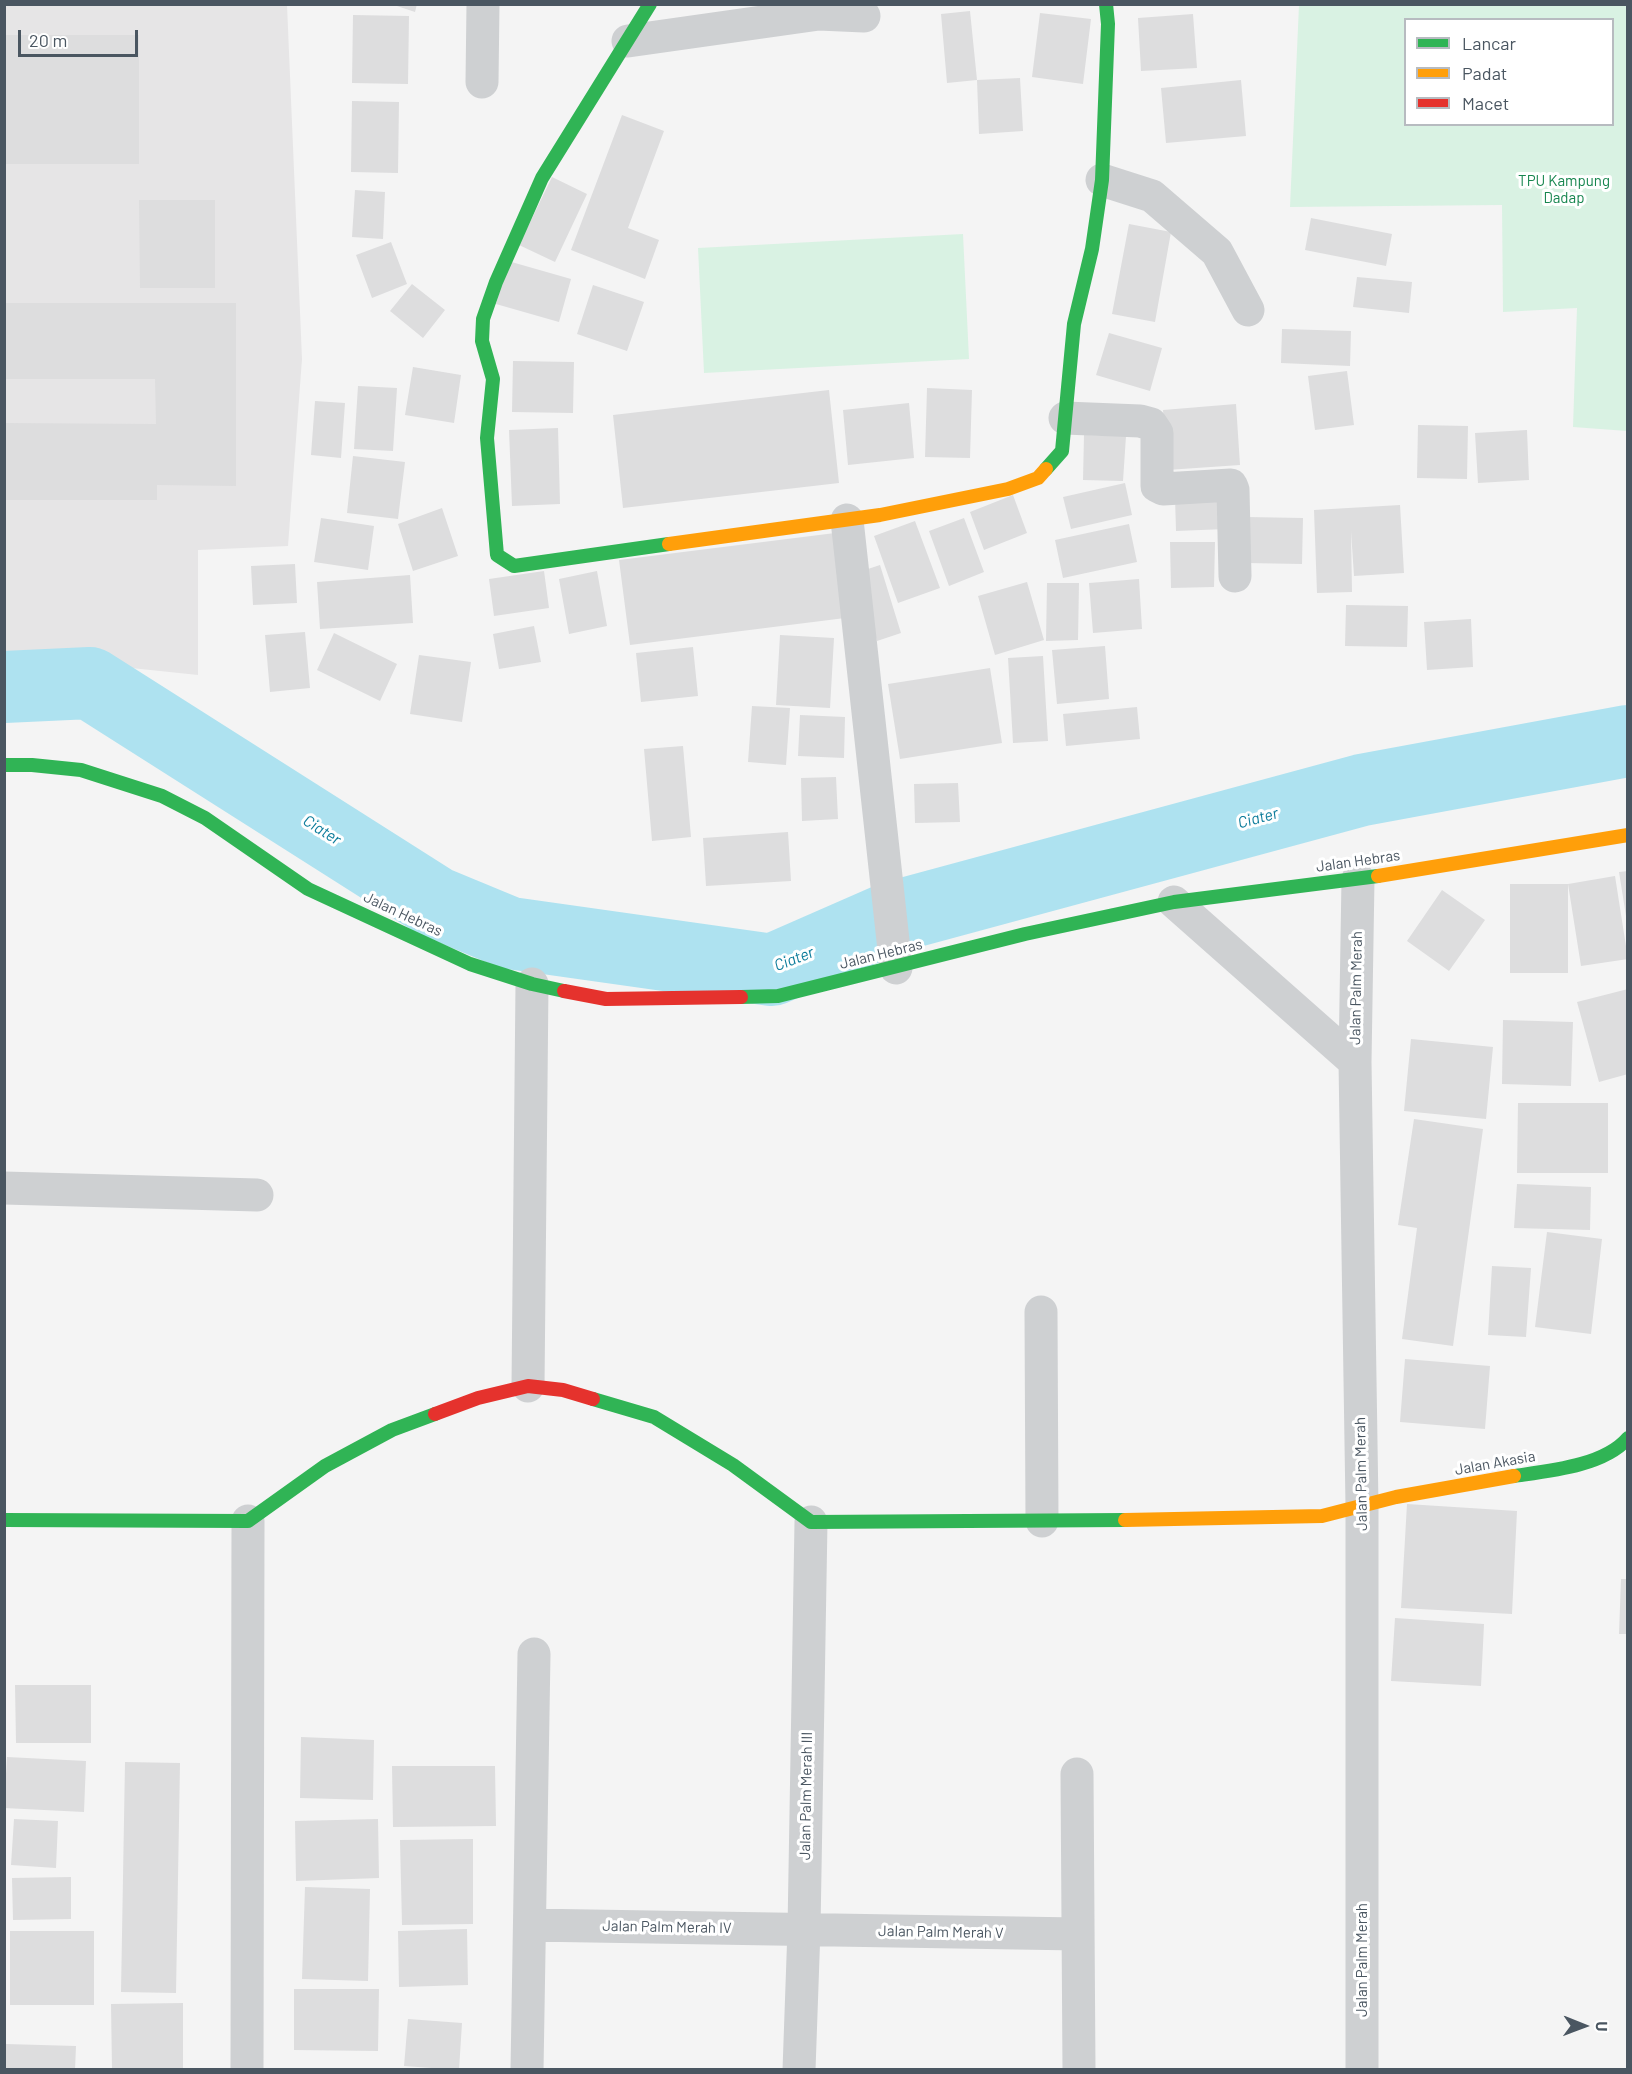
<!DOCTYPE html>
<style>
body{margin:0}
#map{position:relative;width:1632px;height:2074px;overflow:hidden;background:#f4f4f4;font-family:Barlow,sans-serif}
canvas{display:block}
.frame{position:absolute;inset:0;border:6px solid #4a5661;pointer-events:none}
.legend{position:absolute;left:1404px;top:18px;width:210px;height:108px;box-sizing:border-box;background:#fff;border:2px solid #b7bbc0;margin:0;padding:8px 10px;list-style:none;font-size:18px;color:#4a5661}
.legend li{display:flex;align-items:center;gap:12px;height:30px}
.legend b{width:30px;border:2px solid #b7bbc0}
.north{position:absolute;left:1554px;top:1996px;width:60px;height:60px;-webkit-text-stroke:4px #fff;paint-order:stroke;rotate:91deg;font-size:16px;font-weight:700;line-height:24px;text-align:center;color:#4a5661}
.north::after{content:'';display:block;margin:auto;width:21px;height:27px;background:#4a5661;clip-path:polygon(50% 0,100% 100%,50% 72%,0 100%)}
.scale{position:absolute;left:18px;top:30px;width:120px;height:27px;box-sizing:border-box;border:3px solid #4a5661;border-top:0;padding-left:8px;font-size:18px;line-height:21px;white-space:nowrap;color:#4a5661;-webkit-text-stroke:4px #fff;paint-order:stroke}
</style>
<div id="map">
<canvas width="1632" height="2074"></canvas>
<div class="frame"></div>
<ul class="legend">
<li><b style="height:8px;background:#30b455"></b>Lancar</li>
<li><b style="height:8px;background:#ff9f0a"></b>Padat</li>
<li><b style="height:8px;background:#e5322d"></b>Macet</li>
</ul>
<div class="north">U</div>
<div class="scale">20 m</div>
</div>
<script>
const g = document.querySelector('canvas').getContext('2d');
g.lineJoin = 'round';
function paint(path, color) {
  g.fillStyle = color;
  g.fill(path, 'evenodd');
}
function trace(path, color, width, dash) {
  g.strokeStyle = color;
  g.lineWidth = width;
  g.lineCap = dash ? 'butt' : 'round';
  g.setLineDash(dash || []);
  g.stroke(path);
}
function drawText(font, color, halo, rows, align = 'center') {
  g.font = font + ' Barlow,sans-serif';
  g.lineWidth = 6;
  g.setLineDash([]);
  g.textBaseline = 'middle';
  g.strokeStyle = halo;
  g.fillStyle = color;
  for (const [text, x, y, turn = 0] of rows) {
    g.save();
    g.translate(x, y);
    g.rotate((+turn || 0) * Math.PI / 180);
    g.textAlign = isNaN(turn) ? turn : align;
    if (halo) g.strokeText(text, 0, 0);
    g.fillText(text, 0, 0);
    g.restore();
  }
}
const education = new Path2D(`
 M4,5H287L302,359L288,546L198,550V675L17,656L5,658Z`);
const green = new Path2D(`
 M1299,5H1627V431L1573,427L1577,308L1503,312L1502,205L1290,207ZM1406,20H1612V124H1406Z
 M963,234L969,359L704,373L698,248Z`);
const river = new Path2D(`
 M4,687L90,683L435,902L510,933L772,970L893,917L1362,790L1628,741`);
const building = new Path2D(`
 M391,4H417L415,12Z
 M970,11L977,80L947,83L941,14Z
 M1040,13L1091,19L1083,84L1032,77Z
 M1193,14L1197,68L1141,71L1138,18Z
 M353,15L409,16L408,84L352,83Z
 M4,35H139V164H4Z
 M1020,78L1023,131L979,134L977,80Z
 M1241,80L1246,136L1166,143L1161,88Z
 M352,101L399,102L398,173L351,172Z
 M622,115L664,131L628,228L659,240L645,279L571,250Z
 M552,177L587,194L555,262L519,245Z
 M355,190L385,192L383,239L352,237Z
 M139,200H215V288H140Z
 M1311,218L1392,234L1386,266L1305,250Z
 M1129,224L1171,232L1155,322L1112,314Z
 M391,242L407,284L372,298L356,255Z
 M508,261L571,279L559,322L496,304Z
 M1357,277L1412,282L1409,313L1353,307Z
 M412,284L445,310L423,338L390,311Z
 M593,285L644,302L627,351L577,334Z
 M4,303H236V486L157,485V500H4V423L156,424L155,379H4Z
 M1282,329L1351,331L1350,366L1281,363Z
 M1109,333L1162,348L1150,391L1096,375Z
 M513,361L574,362L573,413L512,412Z
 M413,367L461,375L454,423L405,415Z
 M1347,371L1354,425L1315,430L1308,376Z
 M358,386L397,388L393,451L354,449Z
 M927,388L972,390L970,458L925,457Z
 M829,390L839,483L623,508L613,415Z
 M315,401L345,403L341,458L311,455Z
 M909,403L914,458L848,465L843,410Z
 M1236,404L1240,465L1167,470L1163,410Z
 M1418,425L1468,426L1467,479L1417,478Z
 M558,428L560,504L512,506L509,430Z
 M1527,430L1529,480L1478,483L1475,433Z
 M1084,435L1126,436L1123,481L1083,480Z
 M353,456L405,462L398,519L347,513Z
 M1125,483L1132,515L1071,529L1063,497Z
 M1013,495L1027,533L984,550L970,512Z
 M1225,496L1226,529L1176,531L1175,497Z
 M1400,505L1404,573L1354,576L1351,531L1352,592L1317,593L1314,510Z
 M442,508L458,556L413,571L398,524Z
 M1247,517L1303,518L1302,564L1246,563Z
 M321,518L374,526L368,570L314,562Z
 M964,518L984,572L949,586L929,531Z
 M915,521L940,588L898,603L874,536Z
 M1129,524L1137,562L1063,578L1055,540Z
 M843,532L853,617L630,645L619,560Z
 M1170,542H1215L1214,587L1171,588Z
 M295,564L297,603L253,605L251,566Z
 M880,565L901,633L877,641L856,573Z
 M544,571L549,608L494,616L489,579Z
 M597,571L607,626L569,634L559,579Z
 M410,575L413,623L320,629L317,582Z
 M1139,579L1142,629L1093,633L1089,583Z
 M1027,582L1044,640L995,655L978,596Z
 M1047,583H1079L1078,640L1046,641Z
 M1346,605L1408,606L1407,647L1345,646Z
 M1471,619L1473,667L1427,670L1424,622Z
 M534,626L541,662L499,669L493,634Z
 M305,632L310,688L270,692L265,635Z
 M334,633L397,664L380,701L317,670Z
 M780,635L834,638L830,708L776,705Z
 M1105,646L1109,699L1057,704L1052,650Z
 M693,647L698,696L641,702L636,653Z
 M419,655L471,662L462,722L410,714Z
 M1043,656L1048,741L1013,743L1008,658Z
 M990,668L1002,743L900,759L888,684Z
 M752,706L790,708L786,765L748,762Z
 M1137,707L1140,739L1066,746L1063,714Z
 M800,715L845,717L844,758L798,756Z
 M683,746L691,837L652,841L644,749Z
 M836,777L838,819L802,821L801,778Z
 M958,783L960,822L915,823L914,784Z
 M788,832L791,881L706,886L703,838Z
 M1628,871V915L1626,916L1619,872Z
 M1615,876L1628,959L1581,966L1568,884V973H1510V884H1568Z
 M1442,890L1485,920L1449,971L1407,941Z
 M1628,989V1074L1599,1082L1577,1002Z
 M1503,1020L1573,1022L1571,1086L1502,1084Z
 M1411,1039L1493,1047L1486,1119L1404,1111Z
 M1518,1103H1608V1173H1517Z
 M1414,1119L1483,1129L1453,1346L1402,1339L1417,1228L1398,1225Z
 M1517,1184L1591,1187L1590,1230L1514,1228Z
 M1547,1232L1602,1239L1591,1334L1535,1327Z
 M1492,1266L1531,1268L1526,1337L1488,1335Z
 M1405,1359L1490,1366L1485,1429L1400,1422Z
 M1407,1504L1517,1511L1512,1614L1401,1608Z
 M1621,1579H1628V1634H1619Z
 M1395,1618L1484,1624L1481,1686L1391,1681Z
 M15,1685H91V1743H16Z
 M301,1737L374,1740L373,1800L300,1798Z
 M7,1757L86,1761L84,1812L4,1808Z
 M125,1762L180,1763L176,1993L121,1992Z
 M392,1766H495L496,1826L393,1827Z
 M14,1819L58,1821L56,1868L11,1865Z
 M378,1819L379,1878L296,1881L295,1821Z
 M473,1839V1924L402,1925L400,1840Z
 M71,1877V1919L13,1920L12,1878Z
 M305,1887L370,1889L368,1981L302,1979Z
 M467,1929L468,1985L399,1987L398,1931Z
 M10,1931H94V2005H10Z
 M294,1989H379L378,2051L294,2050Z
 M183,2003V2070H112L111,2004Z
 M408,2019L462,2023L459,2070L404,2066Z
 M6,2044L76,2046L75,2070H5Z`);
const street = new Path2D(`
 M628,41L819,14L864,16
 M482,82L483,4
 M1102,180L1152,196L1217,252L1248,310
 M1065,418L1140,421L1151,424L1157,433V486L1163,489L1231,485L1233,490L1235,576
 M847,520L896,968
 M1358,879L1355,1062L1362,1506V2070
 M1174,902L1355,1062
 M4,1188L257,1195
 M1041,1312L1042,1521
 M528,1386L532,984
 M1077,1774L1079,2070
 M530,1925L1078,1934
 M247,2070L248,1521
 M527,2070L534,1654
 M799,2070L804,1929L811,1522`);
const fast = new Path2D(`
 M650,4L542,178L496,282L483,319L482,341L493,379L487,438L497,555L514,566L669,544
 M1046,469L1062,451L1074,324L1092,249L1102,180L1108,24L1106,4
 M4,765H32L81,770L162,796L205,818L308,889L470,964L532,984L564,991
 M741,997L778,996L1025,934L1174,902L1378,876
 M593,1399L654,1417L733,1465L811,1522L1125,1520
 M1514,1476C1549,1471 1604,1466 1628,1438
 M4,1520L248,1521L325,1466L392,1430L435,1414`);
const slow = new Path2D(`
 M669,544L880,515L1008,489L1038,478L1046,469
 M1378,876L1628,835
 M1125,1520L1322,1516L1396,1497L1514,1476`);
const jam = new Path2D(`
 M564,991L606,999L741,997
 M435,1414L478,1398L528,1386L563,1390L593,1399`);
const parkNames = [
 ["TPU Kampung",1564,181],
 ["Dadap",1564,198]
];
const streetNames = [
 ["Jalan Hebras",1358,861,-8],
 ["Jalan Hebras",403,914,25],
 ["Jalan Hebras",881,954,-14],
 ["Jalan Palm Merah",1356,988,-89],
 ["Jalan Akasia",1495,1463,-10],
 ["Jalan Palm Merah",1361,1474,-91],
 ["Jalan Palm Merah III",806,1796,-89],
 ["Jalan Palm Merah IV",667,1927,1],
 ["Jalan Palm Merah V",941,1932,1],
 ["Jalan Palm Merah",1362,1960,-90]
];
const waterNames = [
 ["Ciater",1258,818,-15],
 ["Ciater",322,830,32],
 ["Ciater",794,959,-21]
];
paint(education, '#e6e5e6');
paint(green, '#d9f2e3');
trace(river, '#aee2f0', 72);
paint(building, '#ddddde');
trace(street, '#ced0d2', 33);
trace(fast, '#30b455', 14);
trace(slow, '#ff9f0a', 14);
trace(jam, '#e5322d', 14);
drawText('15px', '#17864f', '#fff', parkNames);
drawText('15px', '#4a5661', '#fff', streetNames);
drawText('italic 16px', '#0c7c9b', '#fff', waterNames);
</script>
